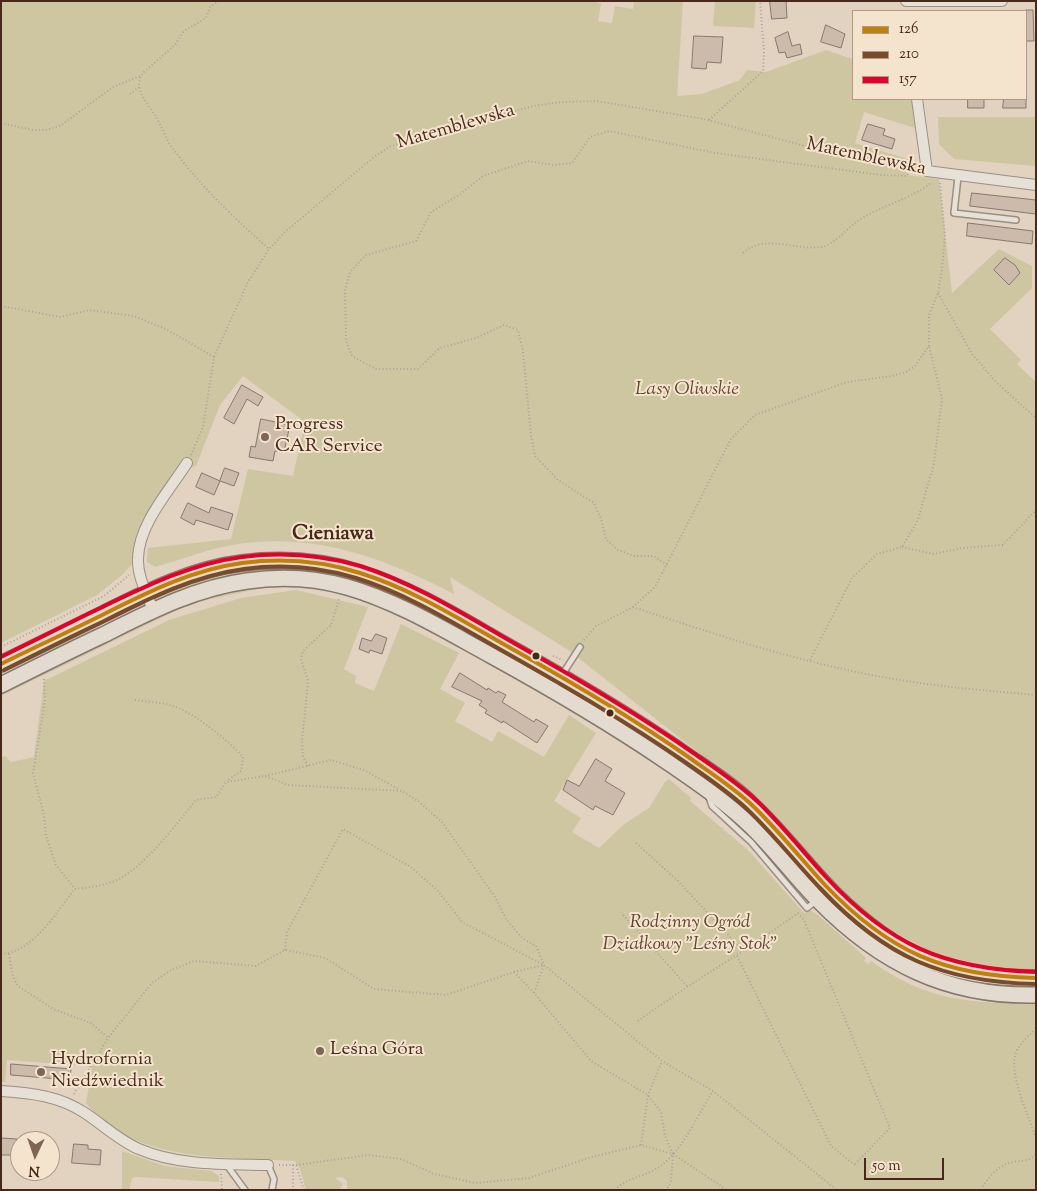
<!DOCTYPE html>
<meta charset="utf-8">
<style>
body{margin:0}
#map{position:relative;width:1037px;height:1191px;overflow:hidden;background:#e1d3c0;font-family:"Sorts Mill Goudy",serif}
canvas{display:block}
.frame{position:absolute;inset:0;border:2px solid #48281b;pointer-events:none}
.legend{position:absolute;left:852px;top:10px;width:175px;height:90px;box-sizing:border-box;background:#f5e4cd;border:1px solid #b09986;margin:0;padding:6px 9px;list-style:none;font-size:15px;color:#48281b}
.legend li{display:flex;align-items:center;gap:10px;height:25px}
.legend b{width:25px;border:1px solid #b09986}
.north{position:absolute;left:10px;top:1131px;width:50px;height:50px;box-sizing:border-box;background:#f5e4cd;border:1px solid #b09986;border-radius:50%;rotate:183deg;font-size:14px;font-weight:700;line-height:20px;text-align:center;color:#48281b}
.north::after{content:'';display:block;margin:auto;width:18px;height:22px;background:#7e6455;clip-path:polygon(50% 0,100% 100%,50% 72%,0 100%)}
.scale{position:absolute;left:864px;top:1158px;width:80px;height:22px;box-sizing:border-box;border:2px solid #48281b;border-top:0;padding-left:6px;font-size:15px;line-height:18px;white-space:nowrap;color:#48281b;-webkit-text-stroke:4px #f5e4cd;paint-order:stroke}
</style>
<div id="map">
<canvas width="1037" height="1191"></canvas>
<div class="frame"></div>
<ul class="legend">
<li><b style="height:6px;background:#c28008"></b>126</li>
<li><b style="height:6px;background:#7a4b2a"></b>210</li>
<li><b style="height:6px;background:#e4002b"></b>157</li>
</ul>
<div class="north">N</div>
<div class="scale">50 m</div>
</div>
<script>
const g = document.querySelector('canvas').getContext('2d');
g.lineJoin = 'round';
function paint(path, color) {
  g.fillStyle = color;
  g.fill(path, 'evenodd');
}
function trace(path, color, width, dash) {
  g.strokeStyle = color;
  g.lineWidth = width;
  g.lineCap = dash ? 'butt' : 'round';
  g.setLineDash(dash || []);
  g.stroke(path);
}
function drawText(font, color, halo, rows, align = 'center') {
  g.font = font + ' "Sorts Mill Goudy",serif';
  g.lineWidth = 4;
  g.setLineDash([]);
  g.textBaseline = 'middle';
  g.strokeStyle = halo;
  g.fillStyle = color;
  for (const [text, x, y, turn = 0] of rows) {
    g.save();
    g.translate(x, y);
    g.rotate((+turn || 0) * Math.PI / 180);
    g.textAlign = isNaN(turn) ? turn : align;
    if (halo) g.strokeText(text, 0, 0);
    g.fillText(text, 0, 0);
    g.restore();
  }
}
const green = new Path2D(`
 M1,1H594L601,4L598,21L612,23L615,6L633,9L634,1H683L677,96L702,94L740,80L747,70L766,72L826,50L853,59V99H913L915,128L864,112L855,143L908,159L907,175L939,179L952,293L999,249L1032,266V288L990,329L1021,360L1017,364L1036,382V972L1002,971L970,966L930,953L890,933L841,890L760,801L567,649L450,577L454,594C385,558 312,531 232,545C205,550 181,560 155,567L147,562L148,548L231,539L248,469L293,476L305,422L243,376L220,405L196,466L179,470L138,538L133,563L122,575L97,595L1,643Z
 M715,1H756L754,28L713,26Z
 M938,117H1035V166L954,159L939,144Z
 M280,567C379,572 457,626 541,672L539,674L336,578L163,596L161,595C185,576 250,568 280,567Z
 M271,586L202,601L177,610L1,696V693C73,657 155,607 233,590C245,587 258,587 271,586Z
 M296,590L368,607L344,669L356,676L355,683L374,691L401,624L459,653L440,689L465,703L455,721L492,742L498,731L544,757L569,715L596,733L554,801L581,818L572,832L599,848L623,825L649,808L665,782L669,779L691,798L690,801L749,851L804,913L810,910L818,915L866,958L864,961L868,964L871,961C926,1001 970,1003 1036,1004V1190H347V1181L342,1177L335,1178L343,1184L339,1190H306L300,1169L295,1161C228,1157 131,1163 86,1103L92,1068L78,1063L75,1065L7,1060L5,1082H1V758L5,756L11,762L34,757L44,681L169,620L241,598Z
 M564,687L615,716L714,782L754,816L827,896L944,973L989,983L1036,985V988L977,985L919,968L865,935L676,760Z
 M122,1151L165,1166L211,1171L219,1176V1182L135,1177L132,1179L129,1190H122Z`);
const building = new Path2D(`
 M770,1H786L787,18L772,19Z
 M1026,10H1033L1034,41H1026Z
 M826,25L845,34L841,48L821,42Z
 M788,32L792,46L800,44L802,54L787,58L785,52L779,53L775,38Z
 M694,36L723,37L721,63L707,62L706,69L692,68Z
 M968,99H984V108H968Z
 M1004,99H1026V108H1003Z
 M868,124L885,129L883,135L895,139L892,149L862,140Z
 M972,193L1036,200V214L970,206Z
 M968,223L1033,231L1032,244L967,236Z
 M1005,258L1015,265L1020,273L1009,285L994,270Z
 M242,385L263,397L258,406L247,399L234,424L224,418Z
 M261,419L290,425L284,452L275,451L273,461L249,457L251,446L255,447Z
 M225,468L239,473L234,486L220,481Z
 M202,473L220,481L214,495L196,487Z
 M188,503L209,513L211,507L233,514L228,530L196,520L194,525L181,518Z
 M376,634L387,638L382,654L370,650L369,653L359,649L362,638L371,641Z
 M460,673L487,690L488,688L496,693L498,691L506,695L502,702L534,722L536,719L548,726L537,743L503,721L502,723L485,713L487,710L479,705L482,701L452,687Z
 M596,759L612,769L605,781L625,793L613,815L595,806L593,810L563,790L567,780L579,786Z
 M11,1064L71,1069L70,1080L11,1075Z
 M2,1138L17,1139L16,1155H1Z
 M74,1144L88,1145V1149L101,1150L100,1165L72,1163Z`);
const path = new Path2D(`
 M219,1L210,7L206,18L184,31L175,45L144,72C131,87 147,102 155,116C161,124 164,134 169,143C197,183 233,217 269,249
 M130,94L139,87
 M709,120L763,71L764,51L760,1
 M1,123L33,130H47L60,126L113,87L140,76
 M743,253C764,233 796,251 821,247C833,245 845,231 855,223C878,206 911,200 932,182
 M938,293L972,354L997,383L1036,418
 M1,306L60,317L89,310L134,316L166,329L214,357
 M191,455L203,427L214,357L248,282L269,249L286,231L374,157L391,146L533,106L562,102L596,101L704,119L861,161L917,170
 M902,547L934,554L962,548L1003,545L1036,510
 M667,565L654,556H634L618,550L606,539L601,519L594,503L558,480L535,456L531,436L523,351L518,330L504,325L476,338L440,348L418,369H376L352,356L346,341L345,290L350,272L366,255L416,241L431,212L459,195L483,176L528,161L553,165L572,163L590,137L609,131L715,153L881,175L907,176L912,169
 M633,607C723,637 813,667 907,681C950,688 993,691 1036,695
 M584,640L596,626L633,607L655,587L731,439L755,415L847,382L892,376L906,372L915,366L929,346V315L938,293L942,270L945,236L940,183
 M1,647L104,596L129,575
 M553,656L563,660
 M810,660L852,578L877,554L902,547L918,520L934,463L942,399L929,346
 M44,679L45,701L33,773L44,815L46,836L56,865L75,889
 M135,700C146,702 159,702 170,705C191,710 229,741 243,757L241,771L227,781
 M308,766L303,757L302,741L308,681L301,659L303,651L331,625L339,599
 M265,776L331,760L364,770L400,790
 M636,843L678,881L743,951
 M798,913L804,920L890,1128L854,1165
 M623,915L687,986
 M285,950L287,932L343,829L411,867L438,891L462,922L544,965L662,1061L713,1091L837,1190
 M1,954C34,952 56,912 75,889C92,887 113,885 127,874C152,857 177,823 196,800L216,797L226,782L265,776L288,785L402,791L418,801L442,822L495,897L506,919L522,938L536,946L544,965L534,993L591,1061L648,1095L661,1112L665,1136L673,1154L671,1181L667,1190
 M9,954L13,977L18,986L53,1009L91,1023L107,1037
 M737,956L831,1146L856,1166
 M514,972L534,993
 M638,1021C690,983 746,951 798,913
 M1036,1029C1028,1036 1020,1043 1016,1052C1008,1073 1029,1117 1036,1138
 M74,1094L108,1038L152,983L171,970L194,961L256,966L285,950L325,958L374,989L446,995L514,972L544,965
 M641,1145L648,1095L662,1061
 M279,1165H296L304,1190
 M293,1165V1190
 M296,1165L369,1155L401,1159L434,1174L475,1183L529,1178L592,1157L641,1145L673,1154L727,1190
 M221,1174L222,1189
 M615,1190C627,1177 645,1177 659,1167C682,1152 698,1114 713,1091
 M718,1190L724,1188
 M982,1190C984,1181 997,1168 1006,1164C1017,1160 1026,1163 1036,1155`);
const lane = new Path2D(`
 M958,177L954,213L1016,220
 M553,689L580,647
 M709,797L712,806L751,842L807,908L817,900
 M226,1164L245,1190
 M268,1165L274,1179L272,1190`);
const street = new Path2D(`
 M906,1H1002
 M917,99L927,171L1036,185
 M153,610C147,594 137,576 138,558C139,524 169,491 187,463
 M1,1091C32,1093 59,1096 85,1113C103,1125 120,1141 139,1149C178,1166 226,1164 268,1165`);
const primary = new Path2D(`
 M1,664C35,647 69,631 103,614C147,592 192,569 242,563C281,558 322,561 360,573C414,590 464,622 514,650C570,681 624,713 677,749C702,767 731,784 753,806C782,833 806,866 834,894C896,955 948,979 1036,978
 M1,685C35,668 69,651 103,635C149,612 195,588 247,581C281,576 315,578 347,587C399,602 446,631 492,656C552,689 610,723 666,761C695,781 725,801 751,826C775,849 795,877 819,901C880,963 947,997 1036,995`);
const bus1 = new Path2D(`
 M1,664C33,648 66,633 98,617C144,594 190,570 242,563C281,558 322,561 360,573C415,590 464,622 514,650C573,683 631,717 687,756C709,772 733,787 753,806C779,831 801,859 825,885C889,952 944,976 1036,978`);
const bus2 = new Path2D(`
 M4,670C36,654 68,638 100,623C146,600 192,576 244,569C281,564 320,567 356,578C411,595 460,627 510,655C568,688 627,722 682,760C705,776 728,791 748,810C774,835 796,863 821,889C885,957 942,982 1036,984`);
const bus3 = new Path2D(`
 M1,657C31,642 62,627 92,612C140,589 188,564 242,557C281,552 322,555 360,566C417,584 468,617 519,646C578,679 636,713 692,752C715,768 738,783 758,802C783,826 803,852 826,877C889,945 944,969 1036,972`);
const markers = [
 [265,437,5,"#7e6455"],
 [536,656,4.5,"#48281b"],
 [610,713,4.5,"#48281b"],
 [320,1051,5,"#7e6455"],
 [41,1072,5,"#7e6455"]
];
const streetNames = [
 ["Matemblewska",456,128,-16],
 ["Matemblewska",866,158,12]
];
const parkNames = [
 ["Lasy Oliwskie",687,391],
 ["Rodzinny Ogród",690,924],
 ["Działkowy \"Leśny Stok\"",690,946]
];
const poiNames = [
 ["Progress",275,426],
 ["CAR Service",275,448],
 ["Leśna Góra",330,1051],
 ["Hydrofornia",51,1061],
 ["Niedźwiednik",51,1083]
];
const neighbourhoodNames = [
 ["Cieniawa",333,536]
];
paint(green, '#cec6a1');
paint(building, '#ccbaab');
trace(building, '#85786e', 1);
trace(lane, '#9b8f83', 8);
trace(street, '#9b8f83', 12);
trace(primary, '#85786e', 18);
trace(path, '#aba39b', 2, [1, 2.5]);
trace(lane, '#e7e0d6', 5);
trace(street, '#e7e0d6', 10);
trace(primary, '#e3dbcf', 15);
trace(bus1, '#c28008', 4);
trace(bus2, '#7a4b2a', 4);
trace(bus3, '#e4002b', 4);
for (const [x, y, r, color] of markers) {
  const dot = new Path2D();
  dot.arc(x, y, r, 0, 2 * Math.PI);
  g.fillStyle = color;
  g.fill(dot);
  trace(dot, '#f5e4cd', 2);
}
drawText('19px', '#48281b', '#f5e4cd', streetNames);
drawText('italic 19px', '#604631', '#f5e4cd', parkNames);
drawText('19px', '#48281b', '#f5e4cd', poiNames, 'left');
drawText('bold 20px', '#48281b', '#f5e4cd', neighbourhoodNames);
</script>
